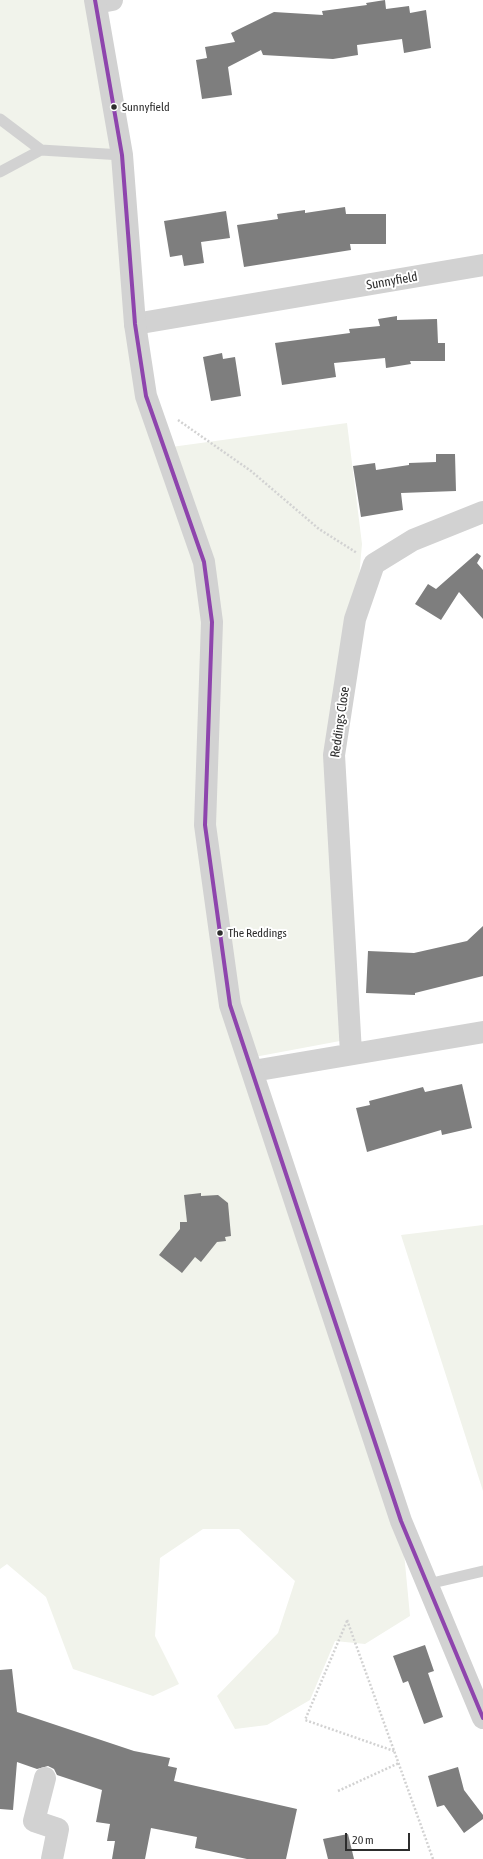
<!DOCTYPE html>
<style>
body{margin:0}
#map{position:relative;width:483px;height:1859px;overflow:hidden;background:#fff;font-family:"Asap Condensed",sans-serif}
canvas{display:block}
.scale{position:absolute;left:345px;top:1833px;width:65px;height:18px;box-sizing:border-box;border:2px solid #2d2d2d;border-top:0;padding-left:5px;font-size:12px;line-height:14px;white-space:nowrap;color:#2d2d2d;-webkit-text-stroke:3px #fff;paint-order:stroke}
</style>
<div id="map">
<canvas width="483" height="1859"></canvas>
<div class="scale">20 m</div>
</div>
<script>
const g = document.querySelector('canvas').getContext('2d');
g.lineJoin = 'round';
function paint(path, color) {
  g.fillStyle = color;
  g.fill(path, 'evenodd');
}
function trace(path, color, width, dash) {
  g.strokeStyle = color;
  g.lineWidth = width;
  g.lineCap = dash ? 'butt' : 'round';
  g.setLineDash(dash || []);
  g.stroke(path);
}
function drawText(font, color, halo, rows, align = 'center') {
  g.font = font + ' "Asap Condensed",sans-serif';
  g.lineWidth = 4;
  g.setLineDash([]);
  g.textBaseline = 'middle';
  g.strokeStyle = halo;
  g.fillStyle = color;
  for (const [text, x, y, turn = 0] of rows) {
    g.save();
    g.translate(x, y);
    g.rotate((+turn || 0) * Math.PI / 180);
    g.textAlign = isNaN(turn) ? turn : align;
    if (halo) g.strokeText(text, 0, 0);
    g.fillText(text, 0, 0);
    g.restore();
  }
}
const green = new Path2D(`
 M0,0H95L135,324L164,448L347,423L362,544L356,611L334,759L340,1041L249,1058L401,1521L410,1616L365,1644L335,1641L310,1700L267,1725L235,1729L217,1696L278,1633L295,1581L239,1529H203L160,1558L155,1636L179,1684L153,1696L73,1669L46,1597L7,1564L0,1569Z
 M483,1225V1491L401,1235Z`);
const building = new Path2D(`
 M385,0L386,9L409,6L410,13L426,10L431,48L404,53L402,39L357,45L358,55L333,59L263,55L261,50L228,67L232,95L202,99L196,60L207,58L205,47L235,42L231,33L274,12L323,15L322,11L367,5L366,3Z
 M345,207L346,214H386V244H350L351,250L244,267L237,225L278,219L277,214L305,210V213Z
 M226,211L230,238L201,242L204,263L184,266L182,255L170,257L164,221Z
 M397,316V320L437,319L438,343H445V361H410L411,364L386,368L385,358L334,363L336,377L282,385L275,343L350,333L349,329L380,326L378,319Z
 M222,353L223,359L235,357L241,396L211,401L203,357Z
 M436,454H455L456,491L401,493L403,510L361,517L353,466L375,463L376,470L409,465V463L436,462Z
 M477,553L481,556L477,563L483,570V619L459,592L441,620L415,604L428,584L436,589Z
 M483,926V976L415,993V995L366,993L368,951L414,953L467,941Z
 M462,1084L472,1128L442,1135L441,1130L367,1152L356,1108L370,1105L369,1101L423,1087L425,1092Z
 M201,1193V1196L218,1195L228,1203L231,1236L225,1237L226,1241L217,1242L201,1262L195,1257L182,1273L159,1255L180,1229V1222H187L184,1195Z
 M425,1645L434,1671L428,1673L443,1717L424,1724L408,1681L403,1683L393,1656Z
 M12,1669L17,1712L134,1751L170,1758L168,1766L177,1768L174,1781L297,1809L286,1859H247L195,1848L197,1837L151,1828L145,1859H112L115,1841H107L110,1824L96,1822L102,1790L57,1775L54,1769L48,1766L37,1769L17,1762L13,1810L0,1809V1670Z
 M458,1767L464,1790L483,1815V1819L464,1833L444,1805L437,1807L428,1776Z
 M348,1834L354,1859H328L323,1839Z`);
const path = new Path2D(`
 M178,420L251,471L319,529L357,553
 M347,1620L433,1859
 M347,1621L305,1720L394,1751
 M338,1791L399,1763`);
const service = new Path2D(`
 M0,119L41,150
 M0,172L41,150L122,155
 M428,1584L483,1571`);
const minor = new Path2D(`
 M96,3L112,0
 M135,324L483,265
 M351,1053L334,755L355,619L374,564L413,540L483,512
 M253,1071L483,1032
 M45,1778L34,1821L58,1829L52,1859`);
const tertiary = new Path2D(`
 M95,0L122,155L135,324L146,396L204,562L212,622L205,825L230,1005L401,1521L483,1718`);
const bus1 = new Path2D(`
 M95,0L122,155L135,324L146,396L204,562L212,622L205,825L230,1005L401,1521L483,1718`);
const markers = [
 [114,107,3.5,"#2d2d2d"],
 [220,933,3.5,"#2d2d2d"]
];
const busNames = [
 ["Sunnyfield",122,107],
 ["The Reddings",228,933]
];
const streetNames = [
 ["Sunnyfield",392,281,-10],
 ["Reddings Close",340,722,-82]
];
paint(green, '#f1f3eb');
paint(building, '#7e7e7e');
trace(path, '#d2d2d2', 2.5, [2, 2]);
trace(service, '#d2d2d2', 11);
trace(minor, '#d2d2d2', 22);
trace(tertiary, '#d2d2d2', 22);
trace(bus1, '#8e44ad', 4);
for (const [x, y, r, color] of markers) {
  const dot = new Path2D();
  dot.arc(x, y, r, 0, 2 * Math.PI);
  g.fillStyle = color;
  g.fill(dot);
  trace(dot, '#fff', 1.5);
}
drawText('12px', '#2d2d2d', '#fff', busNames, 'left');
drawText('13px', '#2d2d2d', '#fff', streetNames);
</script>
